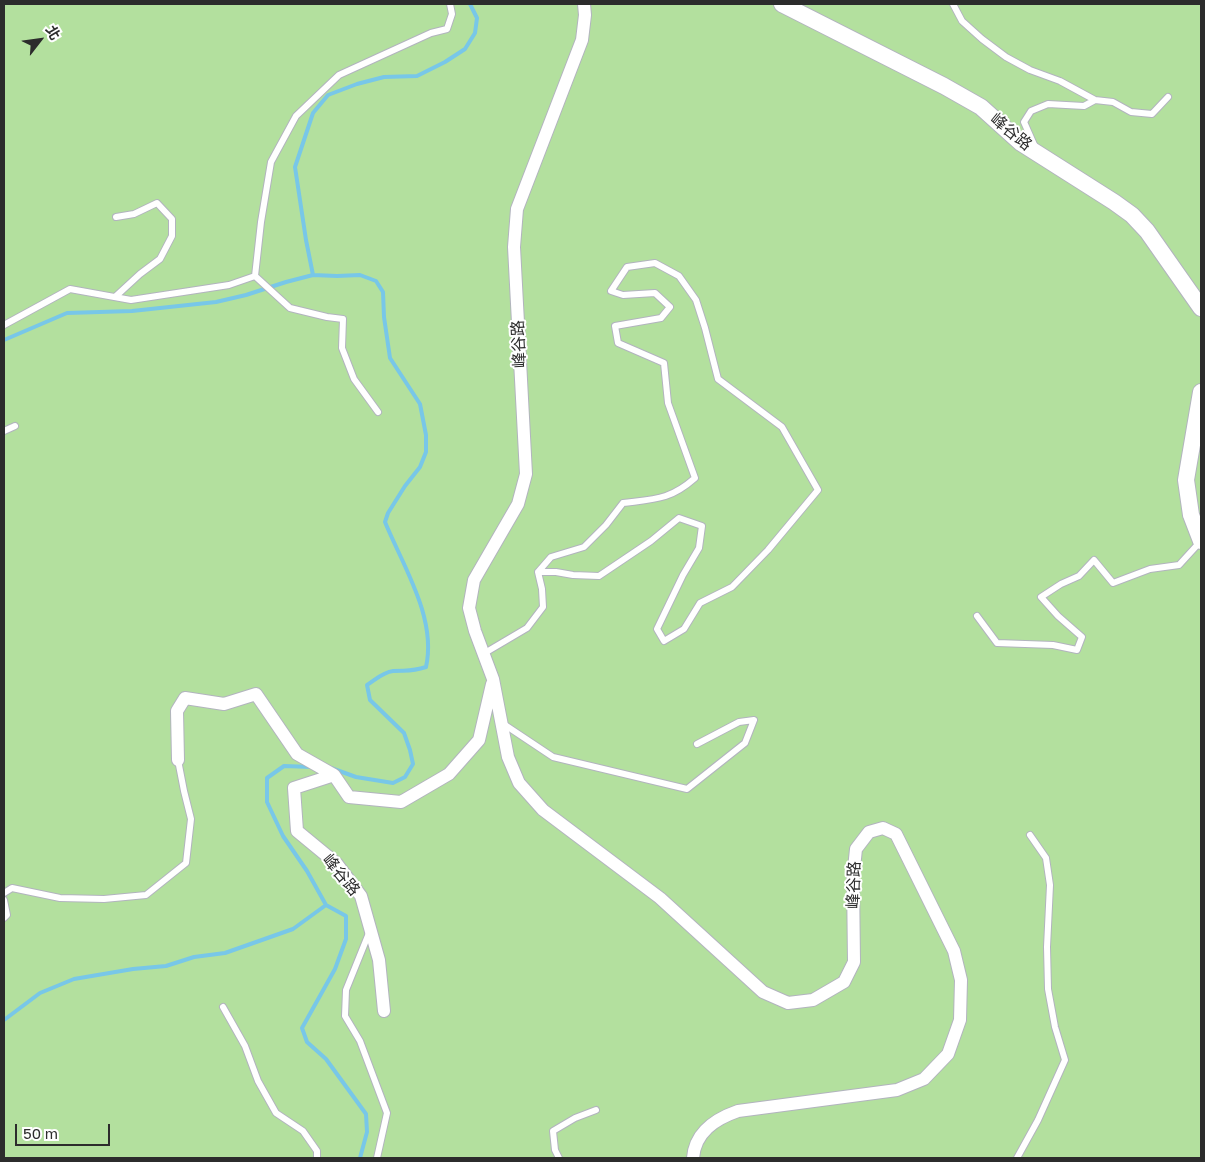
<!DOCTYPE html>
<meta charset="utf-8">
<style>
body{margin:0}
#map{position:relative;width:1205px;height:1162px;overflow:hidden;background:#ece7df;font-family:"Golos Text","Noto Sans TC",sans-serif}
canvas{display:block}
.frame{position:absolute;inset:0;border:5px solid #2c2c2c;pointer-events:none}
.north{position:absolute;left:15px;top:15px;width:50px;height:50px;-webkit-text-stroke:4px #fff;paint-order:stroke;rotate:60deg;font-size:14px;font-weight:700;line-height:20px;text-align:center;color:#2c2c2c}
.north::after{content:'';display:block;margin:auto;width:18px;height:22px;background:#2c2c2c;clip-path:polygon(50% 0,100% 100%,50% 72%,0 100%)}
.scale{position:absolute;left:15px;top:1124px;width:95px;height:22px;box-sizing:border-box;border:2px solid #2c2c2c;border-top:0;padding-left:6px;font-size:15px;line-height:18px;white-space:nowrap;color:#2c2c2c;-webkit-text-stroke:4px #fff;paint-order:stroke}
</style>
<div id="map">
<canvas width="1205" height="1162"></canvas>
<div class="frame"></div>
<div class="north">北</div>
<div class="scale">50 m</div>
</div>
<script>
const g = document.querySelector('canvas').getContext('2d');
g.lineJoin = 'round';
function paint(path, color) {
  g.fillStyle = color;
  g.fill(path, 'evenodd');
}
function trace(path, color, width, dash) {
  g.strokeStyle = color;
  g.lineWidth = width;
  g.lineCap = dash ? 'butt' : 'round';
  g.setLineDash(dash || []);
  g.stroke(path);
}
function drawText(font, color, halo, rows, align = 'center') {
  g.font = font + ' "Golos Text","Noto Sans TC",sans-serif';
  g.lineWidth = 4;
  g.setLineDash([]);
  g.textBaseline = 'middle';
  g.strokeStyle = halo;
  g.fillStyle = color;
  for (const [text, x, y, turn = 0] of rows) {
    g.save();
    g.translate(x, y);
    g.rotate((+turn || 0) * Math.PI / 180);
    g.textAlign = isNaN(turn) ? turn : align;
    if (halo) g.strokeText(text, 0, 0);
    g.fillText(text, 0, 0);
    g.restore();
  }
}
const green = new Path2D(`
 M4,4H1201V1158H4Z`);
const stream = new Path2D(`
 M4,340L67,313L132,311L216,302L246,295L286,282L313,275
 M331,768L356,777L393,783L405,777L413,764L410,750L404,733L370,700L367,685C375,680 383,672 393,671C407,670 411,672 426,667C437,618 403,566 385,522L388,513L405,486L420,467L426,452V435L420,404L390,358L384,317L383,292L376,281L360,275L337,276L313,275L306,240L295,167L313,113L328,95L357,84L384,77L417,76L445,62L465,49L475,33L477,18L470,4
 M326,905L346,916V939L335,969L302,1028L307,1042L326,1059L366,1114L367,1132L360,1158
 M4,1020L40,993L74,979L133,969L166,966L194,957L225,953L293,929L326,905L307,871L283,836L267,802V778L284,766L312,767`);
const lane = new Path2D(`
 M953,4L962,21L982,39L1006,57L1030,70L1060,81L1095,100L1084,106L1048,104L1031,111L1024,122L1035,147
 M1095,100L1113,102L1131,112L1152,114L1168,97
 M255,276L290,308L327,317L343,319L342,348L354,379L378,412
 M115,297L140,274L160,259L172,236V219L157,203L134,214L116,217
 M4,325L70,289L131,300L229,285L255,276L261,222L271,162L296,116L339,75L431,33L447,29L452,14L450,4
 M4,431L15,426
 M977,616L997,643L1053,645L1077,650L1082,637L1058,616L1041,597L1061,584L1079,576L1094,560L1113,583L1150,569L1179,565L1200,542
 M483,654L527,628L543,607L542,589L538,572L551,557L584,547L606,525L623,503C655,499 670,500 695,478L668,403L664,363L618,343L615,326L661,318L670,307L655,293L623,295L611,291L627,267L655,263L679,276L696,300L705,328L718,379L782,427L818,490L768,550L732,587L700,603L684,629L664,641L657,629L683,575L699,548L702,526L679,518L651,541L599,576L573,575L556,572H538
 M502,723L553,757L687,789L745,743L754,720L739,722L697,744
 M4,893L12,888L60,898L104,899L146,895L186,863L191,819L184,791L178,760
 M4,900L7,915L4,918
 M369,933L346,990L345,1016L360,1041L387,1113L377,1158
 M223,1007L245,1046L258,1081L276,1113L303,1131L317,1151V1158
 M559,1158L555,1150L553,1131L575,1118L596,1110
 M1017,1158L1038,1120L1065,1060L1055,1027L1048,989L1047,947L1050,885L1046,858L1030,835`);
const street = new Path2D(`
 M584,4L585,15L582,40L517,209L514,247L526,474L518,504L474,580L469,608L475,631L493,679L508,757L519,783L543,810L660,898L763,992L788,1003L813,1000L844,982L854,962L853,878L856,849L869,832L883,828L896,834L954,951L961,980L960,1020L948,1054L924,1079L897,1090L738,1111C715,1119 695,1132 693,1158
 M178,760L177,711L185,698L224,704L256,694L297,754L334,775
 M384,1011L379,960L361,896L337,864L297,831L294,788L334,775L349,797L401,802L449,774L479,740L492,684`);
const secondary = new Path2D(`
 M782,4L944,86L981,107L1021,143L1114,202L1132,215L1147,231L1201,308
 M1201,392L1186,480L1191,515L1201,541`);
const streetNames = [
 ["峰谷路",1011,132,39],
 ["峰谷路",519,344,-93],
 ["峰谷路",341,875,50],
 ["峰谷路",854,885,-88]
];
paint(green, '#b3e09e');
trace(stream, '#78c7e8', 4);
trace(lane, '#b2b4be', 8);
trace(street, '#b2b4be', 14);
trace(secondary, '#b2b4be', 18);
trace(lane, '#fff', 6);
trace(street, '#fff', 12);
trace(secondary, '#fff', 16);
drawText('16px', '#2c2c2c', '#fff', streetNames);
</script>
